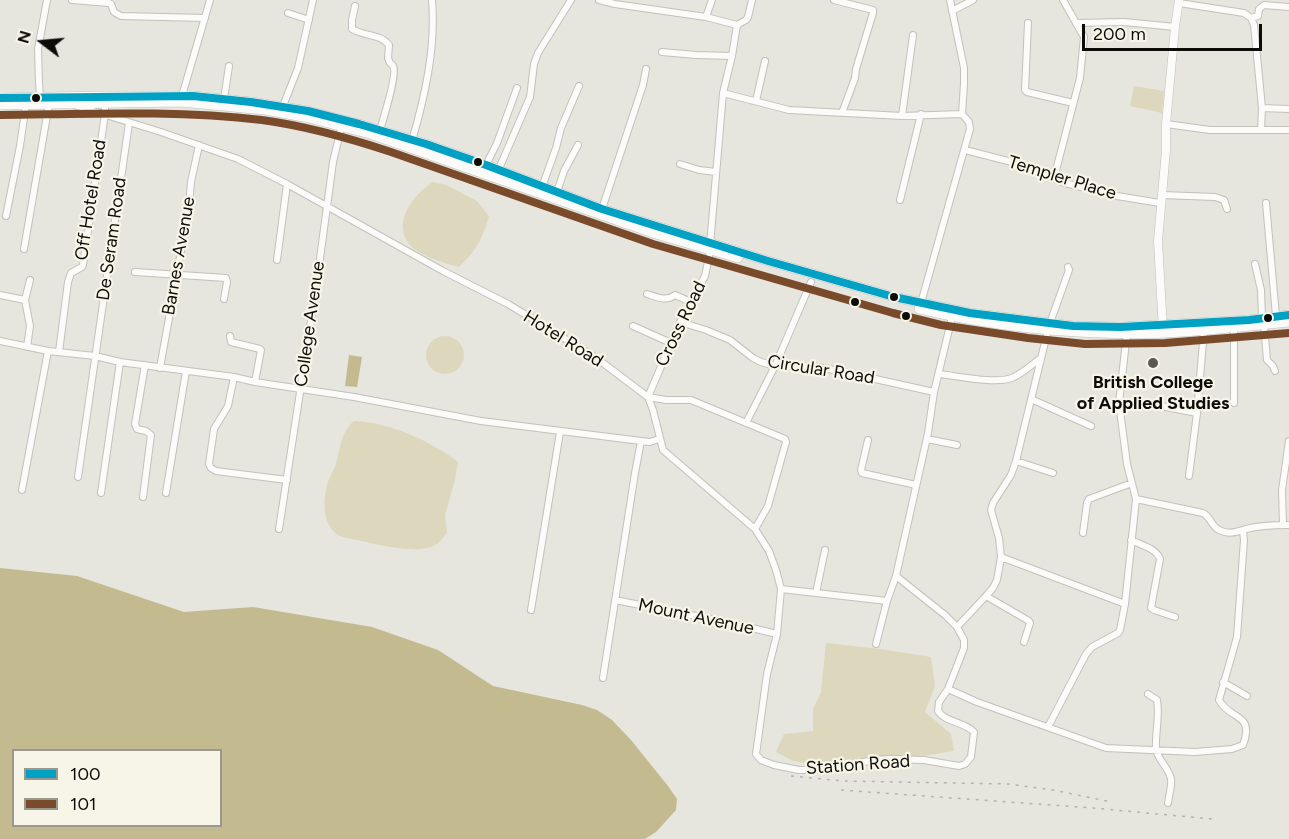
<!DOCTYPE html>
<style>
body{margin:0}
#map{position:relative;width:1289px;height:839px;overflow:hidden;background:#e6e5de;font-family:Figtree,sans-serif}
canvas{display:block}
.legend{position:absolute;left:12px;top:749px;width:210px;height:78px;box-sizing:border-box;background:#f7f5e7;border:2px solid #99988e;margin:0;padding:8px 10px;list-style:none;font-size:18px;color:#0d0c08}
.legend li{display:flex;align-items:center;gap:12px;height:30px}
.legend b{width:30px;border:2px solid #99988e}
.north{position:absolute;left:12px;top:12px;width:60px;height:60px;-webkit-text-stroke:4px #f7f5e7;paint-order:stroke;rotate:286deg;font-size:16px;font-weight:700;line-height:24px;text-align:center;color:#0d0c08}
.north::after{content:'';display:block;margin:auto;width:21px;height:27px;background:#0d0c08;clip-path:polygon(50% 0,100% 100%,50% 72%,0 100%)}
.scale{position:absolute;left:1082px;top:24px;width:180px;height:27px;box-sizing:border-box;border:3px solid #0d0c08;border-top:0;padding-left:8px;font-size:18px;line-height:21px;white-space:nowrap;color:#0d0c08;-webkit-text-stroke:4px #f7f5e7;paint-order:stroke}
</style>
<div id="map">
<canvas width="1289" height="839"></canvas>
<ul class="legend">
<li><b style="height:8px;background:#01a1c4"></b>100</li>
<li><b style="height:8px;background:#7a4b2a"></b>101</li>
</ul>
<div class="north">N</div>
<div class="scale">200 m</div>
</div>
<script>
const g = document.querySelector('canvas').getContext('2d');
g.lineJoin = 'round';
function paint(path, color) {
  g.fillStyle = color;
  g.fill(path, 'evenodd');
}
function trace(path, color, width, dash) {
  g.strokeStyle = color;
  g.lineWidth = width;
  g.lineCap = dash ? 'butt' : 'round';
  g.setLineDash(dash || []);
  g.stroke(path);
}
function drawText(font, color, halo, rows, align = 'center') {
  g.font = font + ' Figtree,sans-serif';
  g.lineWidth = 4.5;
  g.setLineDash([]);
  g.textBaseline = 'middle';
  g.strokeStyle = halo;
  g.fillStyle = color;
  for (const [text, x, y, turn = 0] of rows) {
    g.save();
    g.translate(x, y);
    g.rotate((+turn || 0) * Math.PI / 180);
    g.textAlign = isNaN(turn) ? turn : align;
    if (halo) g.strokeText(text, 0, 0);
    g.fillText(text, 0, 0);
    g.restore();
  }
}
const green = new Path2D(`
 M1134,86L1164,91L1162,113L1130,106Z
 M433,182L446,185L477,201L489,216C483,238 476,251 459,267C446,264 416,254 409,244C392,221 414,194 433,182Z
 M426 355a19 19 0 1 1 38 0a19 19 0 1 1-38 0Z
 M354,421C389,422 431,441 458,462L455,480L445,515L447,533C444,536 441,541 437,544C419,557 369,542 347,538C346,538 338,535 338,535C321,524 323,498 328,482C330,476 334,470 336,464C340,448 341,432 354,421Z
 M826,643L880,649L931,657L935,686L925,712L951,734L954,751L929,755L817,765L793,761L776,752L784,734L813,731V709L821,692Z`);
const water = new Path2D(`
 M349,355L362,357L357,387L345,386Z
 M0,568L77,576L184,612L253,607L372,627L438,650L493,686L582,705L597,710L612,720L631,740L668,786L677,799L676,810L656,832L645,839H0ZM14,750H220V826H14Z`);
const minor = new Path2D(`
 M72,0L109,3L111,4L114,12L121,16L205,18
 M599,0L615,4L706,17L737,25
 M834,0L873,10V13L856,69L855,78L842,113
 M355,6L352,20V29C363,36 381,34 389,45L388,58L390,63C391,64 393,65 393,66C398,73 383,120 380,130
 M952,11L973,0
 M288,13L309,20
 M706,17L712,0
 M1251,18L1258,16L1259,9L1264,5L1289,7
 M1028,23L1025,90L1027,92L1073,103
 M1076,23L1124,22L1175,27
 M662,52L696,55L732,56
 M723,93L789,110L902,116L962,114
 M182,96L210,0
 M40,97L39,83L38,49L47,0
 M224,99L229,66
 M756,101L765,61
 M77,106L161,132L238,159L287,184L443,271L508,304L595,357L648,397L653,410L663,450L755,529L769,551L776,570L781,589L777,634L767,674L756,754L761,760L774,765L799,770H823L874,760L890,759L924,760L959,766L965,764L971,757L974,732C963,721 946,723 938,711L939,702L948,689L964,648V640L957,627L945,615L896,576
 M283,106L298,68L313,0
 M1262,108L1289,109
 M902,116L913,35
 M1166,124L1210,130H1261L1262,108L1254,25L1251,18L1244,13L1179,3
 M1261,130H1289
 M412,141C425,96 436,48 432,0
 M965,150L1012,162L1065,183L1117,196L1160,203
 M680,164L699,170L716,172
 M486,165L497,143L517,88
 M498,171L530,97L534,64L538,53L571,0
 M1054,178L1080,78L1084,37L1063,0
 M542,187L556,148L561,128L579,86
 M557,192L564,171L578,145
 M1162,195L1215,197L1224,200L1227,209
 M900,200L921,114
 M1266,203L1276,316
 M602,209L643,85L646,69
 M6,216L20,146L26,104
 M24,249L49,104
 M277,260L287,184
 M1255,264L1261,290L1262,318
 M135,272L226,278L227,282L224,299
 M647,294C657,297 666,302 675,295L691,302
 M0,295L25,300
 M921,303L970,129L969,122L962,114L964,84V68L950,0
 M680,322L706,330L730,340L753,358L761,362L775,366H812L839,371L934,392
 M1050,323L1069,270L1068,267
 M1264,325L1267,360L1273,366L1275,371
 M633,326L671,343
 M230,336L231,342L260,349L261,350L255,382
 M0,341L48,351L95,356L120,362L234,377L255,382L354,397L481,421L641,441L650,442L659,439
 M27,347L30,326L25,300L30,280
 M59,352L68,282L71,273L82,267L83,265L105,114V101
 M160,368L189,206L191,182L199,145
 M939,374C958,376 998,385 1014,377C1023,373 1033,364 1041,358
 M234,377L228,406L214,429L209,464L211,468L216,471L287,480
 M648,397L680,322L705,276L709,257L723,93L732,56L737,25L746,20L748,17L752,0
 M648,397L666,400H691L785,439L786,442L768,506L755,529
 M1031,399L1091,426
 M1119,403L1156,405L1197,413
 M1234,403V328
 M746,423L775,366L811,282
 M927,439L957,445
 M868,440L861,470L862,473L916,485
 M1016,461L1053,473
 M1189,476L1197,413L1204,330
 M78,477L129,123
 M22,490L48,351
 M101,493L120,362
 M166,493L186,371
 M143,497L151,435L146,431L137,429L135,424L145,365
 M1136,499L1203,513C1211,517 1211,526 1219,530C1229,535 1236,532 1246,529C1257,526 1278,525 1289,525
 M1283,525L1282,490L1289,441
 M279,529L316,288L333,162L342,124
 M1083,533L1087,503L1089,499L1132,483
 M1131,540C1141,545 1156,548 1160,559L1151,608L1154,610L1175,617
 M1001,557L1125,604
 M781,589L887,601
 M816,593L825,550
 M986,596L1029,621L1030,623L1024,642
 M615,600L731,623L777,634
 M531,610L560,432
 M957,627L986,596L993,588L997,580L1001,557L999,538L991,510L993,503L1011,475L1016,461L1048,330
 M876,644L887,601L896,576L928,433L934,392L953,313
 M603,678L635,473L641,441
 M1223,682L1247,696
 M948,689L977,702L1106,748L1195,752L1232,749L1243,745C1255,712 1230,721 1219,700L1237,637L1244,540L1243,531
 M1148,694L1157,700C1160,716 1155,733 1156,749C1157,759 1169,768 1171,779C1172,786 1169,795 1168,803
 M1048,727L1086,654L1092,647L1118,633L1120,630L1125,604L1136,499L1127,464L1119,403L1127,333`);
const major = new Path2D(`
 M1163,330L1158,241L1166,150V124L1175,27L1179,0`);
const highway = new Path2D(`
 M0,98L104,96H193L251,102L308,111L359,124L426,144L486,165L602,209L768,261L894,297L970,313L1073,326L1121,327L1249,320L1289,315
 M0,105L181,102L265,110L309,118L370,134L656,234L738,258
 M919,309C992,327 1067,334 1142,334C1191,333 1240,327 1289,322`);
const rail = new Path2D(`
 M791,776L844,781L1008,784L1053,790L1111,802
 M841,790L1093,808L1212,819`);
const bus1 = new Path2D(`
 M0,98L193,96L251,102L308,111L359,124L426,144L486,165L602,209L768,261L894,297L970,313L1073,326L1121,327L1249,320L1289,315`);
const bus2 = new Path2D(`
 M0,115C87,114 175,110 262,120C306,126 349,138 391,152L653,244L893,313L941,325L1028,338L1085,344L1165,343L1289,333`);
const markers = [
 [36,98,5,"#0d0c08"],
 [478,162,5,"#0d0c08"],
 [894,297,5,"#0d0c08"],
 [855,302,5,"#0d0c08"],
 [906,316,5,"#0d0c08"],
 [1268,318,5,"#0d0c08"],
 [1153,363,6,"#595853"]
];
const streetNames = [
 ["Templer Place",1062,178,17],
 ["Off Hotel Road",91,200,-81],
 ["De Seram Road",112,239,-82],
 ["Barnes Avenue",179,256,-80],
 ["College Avenue",310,324,-82],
 ["Cross Road",681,324,-64],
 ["Hotel Road",563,339,32],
 ["Circular Road",821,370,9],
 ["Mount Avenue",696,617,12],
 ["Station Road",858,765,-4]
];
const poiNames = [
 ["British College",1153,383],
 ["of Applied Studies",1153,404]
];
paint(green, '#ddd8bd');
paint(water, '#c3ba90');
trace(minor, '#c2c1bc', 8);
trace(major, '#c2c1bc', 9);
trace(highway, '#c2c1bc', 10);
trace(minor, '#fbfbfa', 6);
trace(major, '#fbfbfa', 8);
trace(highway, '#fbfbfa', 9);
trace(rail, '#b3b3b1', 1.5, [3, 6]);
trace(bus1, '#01a1c4', 8);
trace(bus2, '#7a4b2a', 8);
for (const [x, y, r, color] of markers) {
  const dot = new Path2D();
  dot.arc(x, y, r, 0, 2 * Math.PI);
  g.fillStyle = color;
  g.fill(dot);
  trace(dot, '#f7f5e7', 2);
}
drawText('18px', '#0d0c08', '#f7f5e7', streetNames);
drawText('bold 18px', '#0d0c08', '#f7f5e7', poiNames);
</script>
